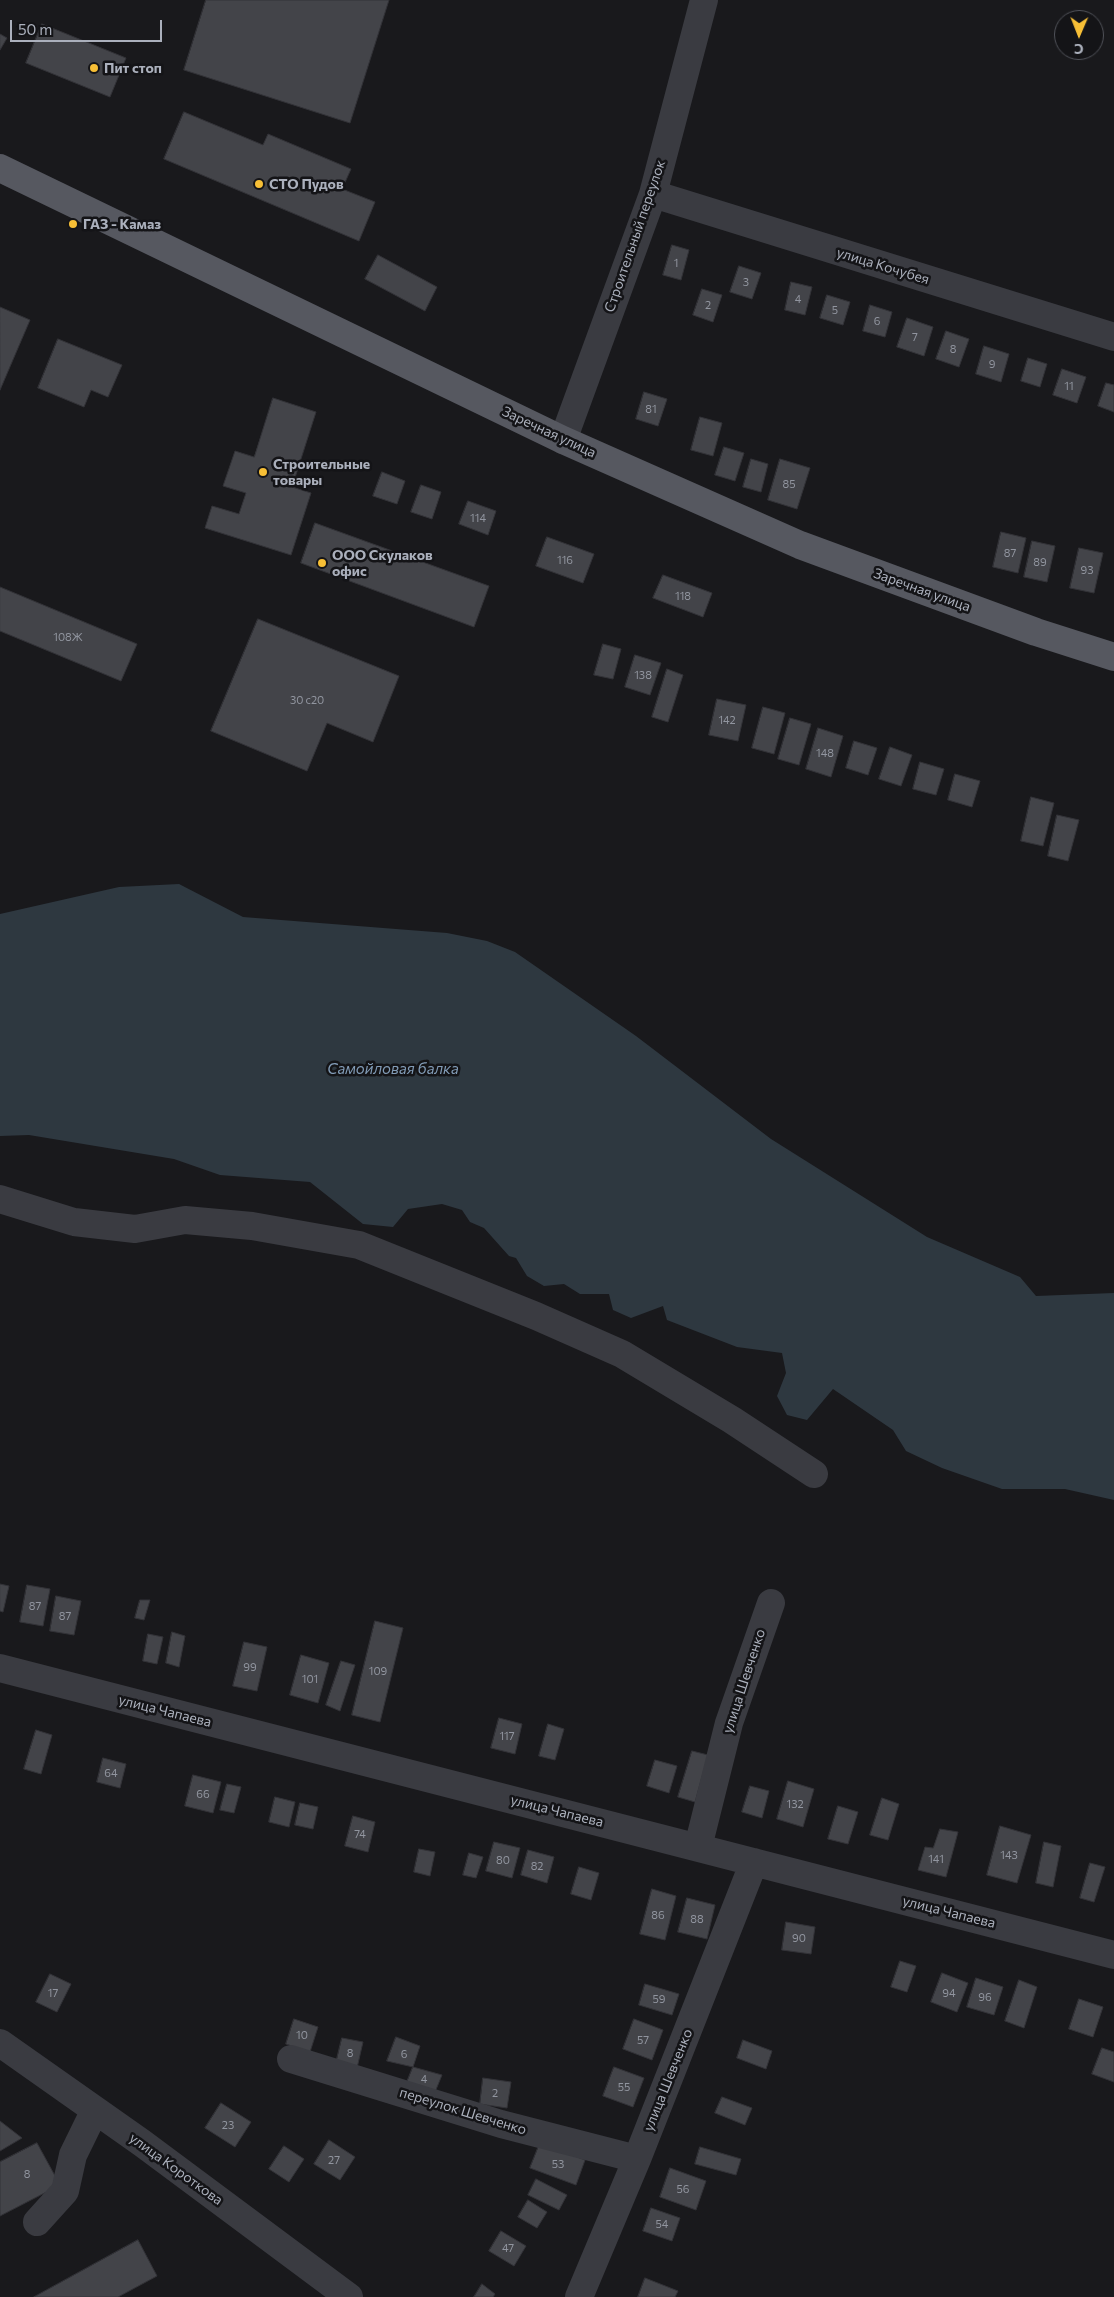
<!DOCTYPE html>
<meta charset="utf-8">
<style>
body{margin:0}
#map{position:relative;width:1114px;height:2297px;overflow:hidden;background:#19191c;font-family:Commissioner,sans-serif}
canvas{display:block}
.north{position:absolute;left:1054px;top:10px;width:50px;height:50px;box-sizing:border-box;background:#141417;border:1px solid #505259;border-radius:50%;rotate:181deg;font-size:14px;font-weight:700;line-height:20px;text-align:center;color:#abb0bc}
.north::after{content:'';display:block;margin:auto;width:18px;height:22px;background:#f7bf36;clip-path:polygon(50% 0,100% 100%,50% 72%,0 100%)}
.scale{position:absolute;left:10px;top:20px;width:152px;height:22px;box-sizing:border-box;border:2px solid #abb0bc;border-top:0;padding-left:6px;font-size:15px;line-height:18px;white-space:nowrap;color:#abb0bc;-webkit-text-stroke:4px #141417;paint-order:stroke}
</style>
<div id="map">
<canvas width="1114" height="2297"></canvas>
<div class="north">С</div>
<div class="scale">50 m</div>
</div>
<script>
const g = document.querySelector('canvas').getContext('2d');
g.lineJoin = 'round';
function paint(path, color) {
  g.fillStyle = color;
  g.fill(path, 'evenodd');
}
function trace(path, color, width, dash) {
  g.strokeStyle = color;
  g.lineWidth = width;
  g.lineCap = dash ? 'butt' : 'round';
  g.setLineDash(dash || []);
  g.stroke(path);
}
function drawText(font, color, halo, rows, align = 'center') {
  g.font = font + ' Commissioner,sans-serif';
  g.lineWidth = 5;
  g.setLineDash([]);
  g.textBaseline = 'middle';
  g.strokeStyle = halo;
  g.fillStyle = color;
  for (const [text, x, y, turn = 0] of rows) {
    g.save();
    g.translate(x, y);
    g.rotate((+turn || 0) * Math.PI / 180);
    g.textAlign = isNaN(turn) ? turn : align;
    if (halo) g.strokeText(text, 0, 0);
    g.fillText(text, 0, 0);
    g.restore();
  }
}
const water = new Path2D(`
 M179,884L243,917L447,933L487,941L515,952L636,1036L771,1139L927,1237L1020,1277L1036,1296L1114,1293V1500L1065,1489H1002L942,1468L906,1451L893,1430L833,1389L807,1420L787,1415L777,1396L786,1373L782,1353L737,1347L667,1320L663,1306L631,1318L613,1310L609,1294H580L564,1284L544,1286L527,1276L516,1258L509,1256L484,1228L470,1222L462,1210L442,1204L408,1209L393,1227L363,1224L310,1182L220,1175L174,1159L29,1135L0,1136V914L119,887Z`);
const building = new Path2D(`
 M206,0H389L350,123L184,70Z
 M42,24L126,58L110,97L26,63Z
 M0,34L7,38L0,50Z
 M184,112L263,145L268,134L351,169L342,189L375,202L359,241L164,159Z
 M672,245L689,250L681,280L663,275Z
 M378,255L437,287L425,311L365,279Z
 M739,266L761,273L752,299L730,292Z
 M791,282L812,287L805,315L785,310Z
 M702,289L722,295L713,322L693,315Z
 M827,295L850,302L843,325L820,318Z
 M870,305L892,312L885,337L863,331Z
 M0,307L30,320L0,390Z
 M907,318L933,327L924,356L897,347Z
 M946,331L969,339L959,367L936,359Z
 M58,339L122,365L108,397L91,390L84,407L38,388Z
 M984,346L1009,354L1001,382L976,374Z
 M1028,358L1047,364L1040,387L1021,381Z
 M1062,369L1086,377L1077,403L1053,395Z
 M1106,383L1114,385V412L1098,406Z
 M644,392L667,399L658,426L636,419Z
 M273,398L316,412L292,487L311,493L291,555L205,528L212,506L239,514L246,493L223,486L235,451L254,457Z
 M700,417L722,423L713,456L691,450Z
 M724,447L744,453L735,481L715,475Z
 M751,459L768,464L761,492L743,487Z
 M780,459L810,468L797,509L768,500Z
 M382,472L405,481L397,504L373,496Z
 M421,485L441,492L432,519L411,512Z
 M468,501L496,511L488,535L459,524Z
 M315,523L489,586L474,627L301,563Z
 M1001,532L1026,538L1018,573L993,567Z
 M547,537L594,554L583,583L536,566Z
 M1032,541L1055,546L1047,582L1024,577Z
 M1079,548L1103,553L1094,593L1070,588Z
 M663,575L712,593L703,617L653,598Z
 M0,587L137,644L121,681L0,631Z
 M258,619L399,676L373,742L327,723L307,771L211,731Z
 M603,644L621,649L613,679L594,675Z
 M635,655L661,663L650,695L625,687Z
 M667,669L683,675L668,722L652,717Z
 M717,699L746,705L738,741L709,735Z
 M763,707L785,713L774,754L752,748Z
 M790,718L811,724L799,765L778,759Z
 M818,728L843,736L831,777L806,769Z
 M854,741L877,748L868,775L846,768Z
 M890,747L912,755L901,786L879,779Z
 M920,762L944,769L936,795L913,789Z
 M955,774L980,781L972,807L948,800Z
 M1031,797L1054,803L1043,846L1021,841Z
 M1057,815L1079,820L1068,861L1048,856Z
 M0,1584L9,1586L3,1612L0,1611Z
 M27,1585L50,1589L43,1626L20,1622Z
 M56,1596L81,1601L74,1635L50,1631Z
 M140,1600H150L144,1620L135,1618Z
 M375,1621L403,1628L380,1722L352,1715Z
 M172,1632L185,1636L179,1667L166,1663Z
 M148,1634L163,1637L157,1664L143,1661Z
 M244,1642L267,1647L257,1691L233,1686Z
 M301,1655L329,1663L318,1703L290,1695Z
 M341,1661L355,1665L340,1711L326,1705Z
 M499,1718L522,1724L515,1754L491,1748Z
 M548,1724L564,1729L555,1760L539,1756Z
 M36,1730L52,1735L41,1774L24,1769Z
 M692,1751L708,1755L695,1802L678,1797Z
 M103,1758L126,1764L120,1788L97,1782Z
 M655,1760L677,1766L669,1793L647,1786Z
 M193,1775L221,1782L213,1813L185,1806Z
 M788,1781L814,1789L803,1827L777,1819Z
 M227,1784L241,1787L234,1813L220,1810Z
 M750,1786L769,1791L762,1818L742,1812Z
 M275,1797L295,1802L289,1827L269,1822Z
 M882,1798L899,1804L888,1840L870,1835Z
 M300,1803L318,1807L313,1829L295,1825Z
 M838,1806L858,1812L848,1844L828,1839Z
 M353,1816L375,1822L368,1852L345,1846Z
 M1000,1826L1031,1835L1017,1883L987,1875Z
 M940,1829L958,1832L946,1877L918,1870L925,1847L933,1848Z
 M494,1842L520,1848L512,1878L486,1871Z
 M1044,1842L1061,1846L1053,1887L1036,1883Z
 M419,1849L435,1852L430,1876L414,1872Z
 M528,1850L554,1857L547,1883L521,1875Z
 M469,1853L483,1857L476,1878L463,1875Z
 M1090,1863L1105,1867L1094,1902L1080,1898Z
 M579,1867L599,1873L591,1900L571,1894Z
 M652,1889L676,1896L665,1940L640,1934Z
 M687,1898L715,1905L707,1939L678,1932Z
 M786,1922L815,1927L811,1954L782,1950Z
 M900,1961L916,1966L907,1992L891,1987Z
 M942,1973L968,1983L957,2012L931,2002Z
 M50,1974L71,1984L57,2012L36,2002Z
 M976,1978L1003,1987L994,2015L967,2007Z
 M1019,1980L1037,1987L1024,2028L1005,2021Z
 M645,1984L679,1994L672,2015L639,2005Z
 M1079,1999L1103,2007L1093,2037L1069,2029Z
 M294,2019L318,2027L310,2052L286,2044Z
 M634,2019L663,2030L652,2060L623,2049Z
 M396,2037L420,2046L413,2067L387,2061Z
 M342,2038L363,2042L357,2068L336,2063Z
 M743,2040L772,2051L766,2069L737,2058Z
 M1102,2048L1114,2052V2082L1092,2074Z
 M413,2067L442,2075L435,2092L407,2082Z
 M614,2067L644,2078L633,2107L603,2096Z
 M483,2078L511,2082L507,2108L480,2104Z
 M722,2097L752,2108L745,2125L715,2113Z
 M221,2103L251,2122L235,2147L205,2128Z
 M0,2121L22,2138L0,2151Z
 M329,2140L355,2157L340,2180L314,2164Z
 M37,2143L60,2185L0,2216V2162Z
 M540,2143L585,2160L576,2185L530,2168Z
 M284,2146L304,2159L289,2182L269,2169Z
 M700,2147L741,2159L736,2175L695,2164Z
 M670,2168L706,2181L696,2210L660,2197Z
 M536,2179L567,2195L559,2210L528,2195Z
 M528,2200L547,2212L537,2228L518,2217Z
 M651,2208L680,2218L672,2241L643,2231Z
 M501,2231L526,2246L514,2266L489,2251Z
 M138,2240L157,2276L118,2297H34Z
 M645,2278L678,2291L675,2297H638Z
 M482,2284L495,2294L493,2297H474Z`);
const minor = new Path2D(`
 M653,194L1114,337
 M563,440L653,194L704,0
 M0,1199L74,1222L135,1229L185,1220L252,1226L359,1245L536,1316L622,1354L732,1420L814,1474
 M0,1668L1114,1955
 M698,1847L729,1723L771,1603
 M0,2043L142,2143L349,2297
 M291,2059L501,2124L637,2159
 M37,2222L65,2191L73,2155L95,2110
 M579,2297L637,2159L754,1862`);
const major = new Path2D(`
 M0,168L563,440L800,545L1036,632L1114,657`);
const markers = [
 [94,68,5,"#f7bf36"],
 [259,184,5,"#f7bf36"],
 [73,224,5,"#f7bf36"],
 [263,472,5,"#f7bf36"],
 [322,563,5,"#f7bf36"]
];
const numberNames = [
 ["1",676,263],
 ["3",746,282],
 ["4",798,299],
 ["2",708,305],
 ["5",835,310],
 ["6",877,321],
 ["7",915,337],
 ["8",953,349],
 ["9",992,364],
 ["11",1069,386],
 ["81",651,409],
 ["85",789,484],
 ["114",478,518],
 ["87",1010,553],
 ["116",565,560],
 ["89",1040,562],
 ["93",1087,570],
 ["118",683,596],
 ["108Ж",68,637],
 ["138",643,675],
 ["30 с20",307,700],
 ["142",727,720],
 ["148",825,753],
 ["87",35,1606],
 ["87",65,1616],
 ["99",250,1667],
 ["109",378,1671],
 ["101",310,1679],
 ["117",507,1736],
 ["64",111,1773],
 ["66",203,1794],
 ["132",795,1804],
 ["74",360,1834],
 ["143",1009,1855],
 ["141",936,1859],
 ["80",503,1860],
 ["82",537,1866],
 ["86",658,1915],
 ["88",697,1919],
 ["90",799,1938],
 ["17",53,1993],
 ["94",949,1993],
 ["96",985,1997],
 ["59",659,1999],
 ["10",302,2035],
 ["57",643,2040],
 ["8",350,2053],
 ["6",404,2054],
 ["4",424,2079],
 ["55",624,2087],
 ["2",495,2093],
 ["23",228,2125],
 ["27",334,2160],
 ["53",558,2164],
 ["8",27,2174],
 ["56",683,2189],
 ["54",662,2224],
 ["47",508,2248]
];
const poiNames = [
 ["Пит стоп",104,68],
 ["СТО Пудов",269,184],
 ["ГАЗ - Камаз",83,224],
 ["Строительные",273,464],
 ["товары",273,480],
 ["ООО Скулаков",332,555],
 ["офис",332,571]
];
const streetNames = [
 ["Строительный переулок",635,236,-71],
 ["улица Кочубея",883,266,17],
 ["Заречная улица",549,432,25],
 ["Заречная улица",922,590,20],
 ["улица Шевченко",744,1681,-72],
 ["улица Чапаева",165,1711,14],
 ["улица Чапаева",557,1811,14],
 ["улица Чапаева",949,1912,14],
 ["улица Шевченко",668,2080,-68],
 ["переулок Шевченко",463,2111,17],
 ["улица Короткова",176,2169,36]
];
const waterNames = [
 ["Самойловая балка",393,1069]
];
paint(water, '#2e3840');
paint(building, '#434449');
trace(building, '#333338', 1);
trace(minor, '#3a3b41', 28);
trace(major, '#565860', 28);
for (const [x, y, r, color] of markers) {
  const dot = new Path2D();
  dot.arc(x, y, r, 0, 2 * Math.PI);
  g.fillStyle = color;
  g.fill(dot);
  trace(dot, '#141417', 2);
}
drawText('11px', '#91959f', null, numberNames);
drawText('bold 14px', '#abb0bc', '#141417', poiNames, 'left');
drawText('14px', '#abb0bc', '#141417', streetNames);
drawText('italic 15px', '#829cb7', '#141417', waterNames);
</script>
